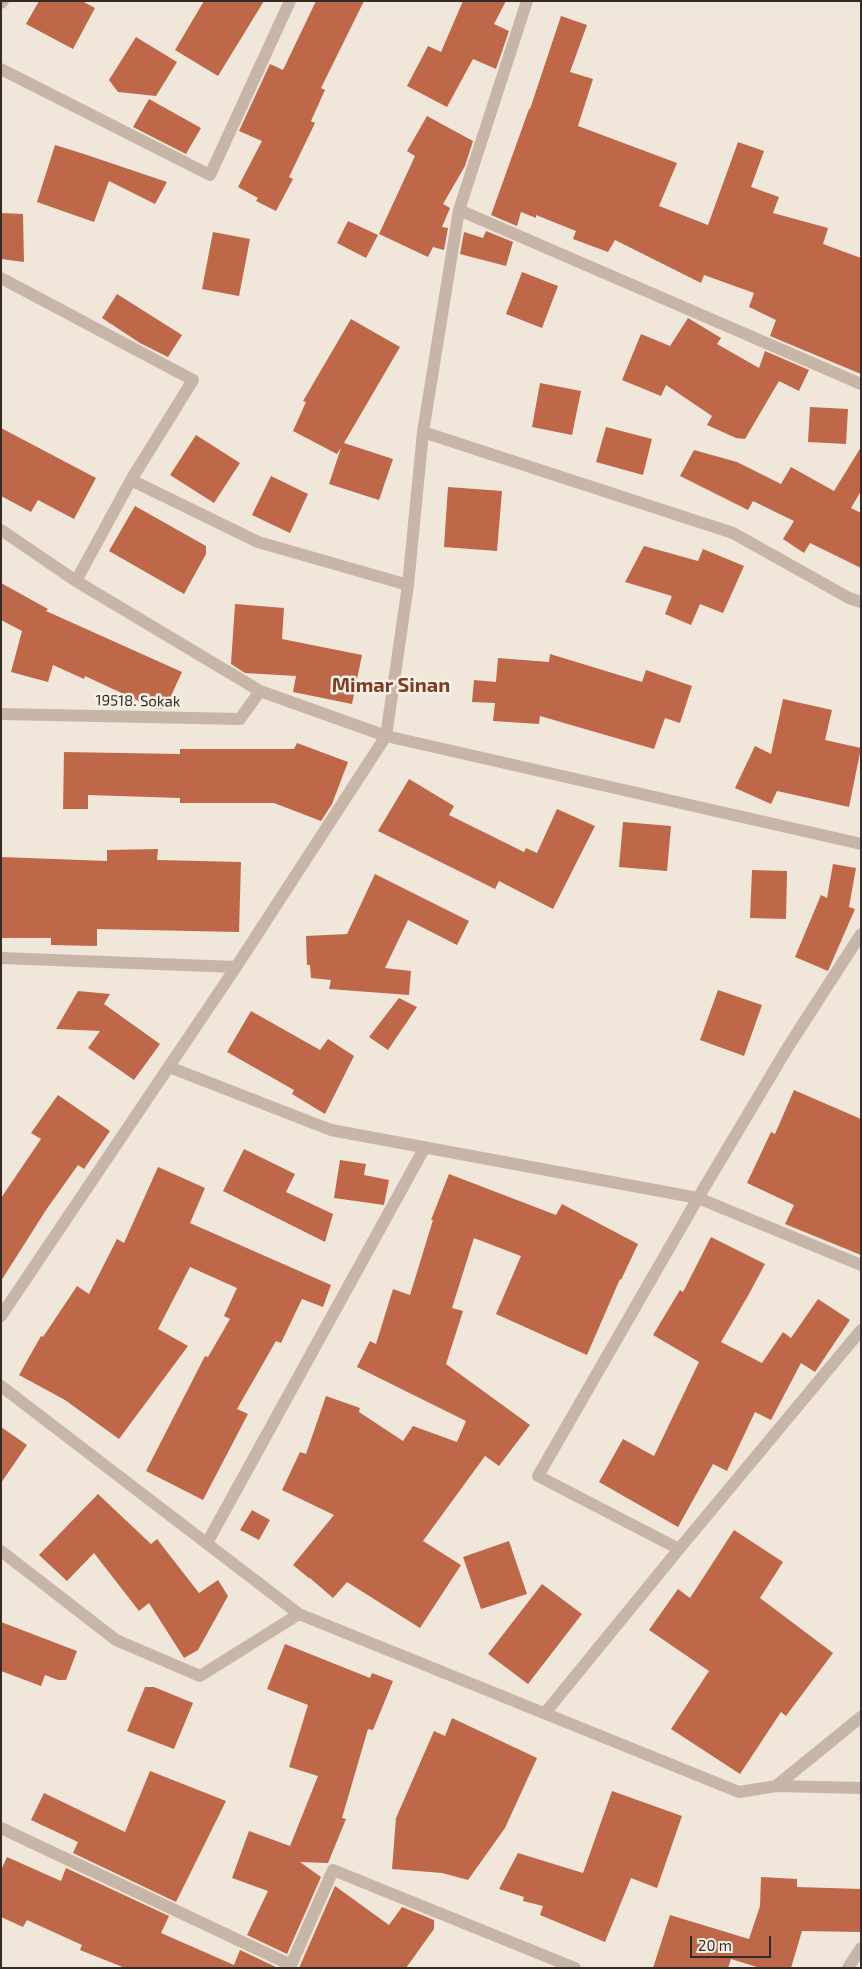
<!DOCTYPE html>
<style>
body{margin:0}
#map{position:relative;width:862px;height:1969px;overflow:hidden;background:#f0e6da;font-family:"Exo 2",sans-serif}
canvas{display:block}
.frame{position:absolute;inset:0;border:2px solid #342b27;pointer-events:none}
.scale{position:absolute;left:690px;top:1936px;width:81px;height:22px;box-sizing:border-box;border:2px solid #342b27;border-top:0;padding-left:6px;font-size:15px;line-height:18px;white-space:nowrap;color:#342b27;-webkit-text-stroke:4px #f8f0e6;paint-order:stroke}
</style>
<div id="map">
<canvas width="862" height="1969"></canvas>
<div class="frame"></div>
<div class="scale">20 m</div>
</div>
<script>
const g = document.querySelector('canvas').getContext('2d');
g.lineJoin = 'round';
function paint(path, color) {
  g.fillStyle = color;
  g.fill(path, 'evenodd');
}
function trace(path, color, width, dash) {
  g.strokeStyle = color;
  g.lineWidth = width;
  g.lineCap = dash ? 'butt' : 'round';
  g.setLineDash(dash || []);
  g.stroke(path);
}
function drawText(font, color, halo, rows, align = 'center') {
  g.font = font + ' "Exo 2",sans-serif';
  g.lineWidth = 5;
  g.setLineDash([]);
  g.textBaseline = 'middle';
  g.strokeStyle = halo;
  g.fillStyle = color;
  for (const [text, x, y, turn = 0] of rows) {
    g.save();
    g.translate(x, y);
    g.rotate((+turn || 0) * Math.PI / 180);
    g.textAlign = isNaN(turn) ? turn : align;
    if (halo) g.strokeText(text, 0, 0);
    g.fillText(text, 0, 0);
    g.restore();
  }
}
const building = new Path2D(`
 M39,1H82L95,8L73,49L26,24Z
 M204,1H264L218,76L175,50Z
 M316,1H364L321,88L325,90L311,121L315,123L289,177L293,179L276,211L256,201L258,198L238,187L262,141L239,131L270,64L283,70Z
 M463,1H506L494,24L509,31L496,69L473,59L447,107L407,86L428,46L441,52Z
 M561,16L587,25L570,72L593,79L578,126L677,163L659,206L708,225L738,142L764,151L751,187L779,197L773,213L828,228L823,244L861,258V374L770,336L776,320L749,307L754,293L704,275L701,283L615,240L608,252L573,239L576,231L536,215V218L521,212L517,226L491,215L529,109H530Z
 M136,37L177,62L156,96L118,92L109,80Z
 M149,99L201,128L186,154L133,127Z
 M427,116L473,141L465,166L443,204L450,208L442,227L448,228L444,250L433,247L428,257L379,234L415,156L407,151Z
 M55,145L84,154L167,182L155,204L109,181L94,222L37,202Z
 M1,213L23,214L24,262L1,259Z
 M348,221L378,235L366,258L337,243Z
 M486,231L513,242L506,266L460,254L464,232L483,238Z
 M213,232L250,239L239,296L202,289Z
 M522,272L558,286L542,328L506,314Z
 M117,294L182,335L168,357L140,343L102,318Z
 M688,318L721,338L717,344L759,368L765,351L809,370L799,391L779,381L745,439L736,438L707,425L712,416L666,385L661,396L622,380L641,334L670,346Z
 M351,319L400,347L344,443L393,459L379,500L329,484L341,448L337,454L293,431L306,402L303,401Z
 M540,383L581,391L572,435L532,427Z
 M810,407L848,409L846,444L808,442Z
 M606,427L652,439L643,475L596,462Z
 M1,428L96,478L74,519L38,500L31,512L1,496Z
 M196,435L240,463L214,503L170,475Z
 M861,447V491L851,508L861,513V568L810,543L804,553L783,539L794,521L753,501L748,510L680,476L694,450L737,462L781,484L791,467L834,491Z
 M271,476L308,494L290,533L252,515Z
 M448,487L502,491L497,551L444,547Z
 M135,506L206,546V554L184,594L109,551Z
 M644,546L698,561L703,549L744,566L723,613L700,604L691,625L665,614L672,596L625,582Z
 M1,583L48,609L46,611L182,672L165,709H156L85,676L84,679L53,665L48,682L11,672L22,631L1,620Z
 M235,604L284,608L282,639L362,655L352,704L293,692L296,676L245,673L231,664Z
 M550,654L642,682L646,670L692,686L680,723L665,718L654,749L540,716L539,724L493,721L495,703L472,702L474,680L496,682L498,658L549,662Z
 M783,699L832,710L825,740L861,748L849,807L777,791L771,804L735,788L755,746L771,754Z
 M297,743L348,762L332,804L321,821L274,803H180V798L88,795V809H63L64,752L180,754V749H294Z
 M409,779L454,806L449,815L524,852L526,848L537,853L557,809L595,826L553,909L499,881L495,889L378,831Z
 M623,822L671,826L667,871L619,867Z
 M158,849L157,860L241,862L239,932L97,929V946L51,945V938H1V857L107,861V850Z
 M833,864L856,868L849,907L855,909L828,971L795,957L821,895L827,898Z
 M752,870L787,871L786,919L750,918Z
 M375,874L469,921L457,945L408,920L385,968L411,971L409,995L329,989L331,980L311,978L310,965H307L306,936L347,934Z
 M718,990L762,1005L744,1056L700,1040Z
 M78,991L110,994L104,1004L160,1044L134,1080L88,1048L100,1031L56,1029Z
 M399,998L417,1007L388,1050L369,1037Z
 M251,1011L320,1050L328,1039L354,1056L325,1114L292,1094L294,1090L227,1052Z
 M794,1090L861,1119V1255L785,1224L794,1205L747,1183L771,1132L775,1134Z
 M58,1095L110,1131L84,1169L78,1165L46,1210L1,1281V1198L41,1139L31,1133Z
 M244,1149L295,1174L286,1192L333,1214L325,1242L223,1191Z
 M340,1160L366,1164L364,1175L389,1180L384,1205L334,1198Z
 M158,1167L205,1188L190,1223L331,1285L323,1307L302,1299L281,1343L276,1341L237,1409L248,1414L203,1500L146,1471L205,1356L208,1357L230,1319L224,1316L237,1288L190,1267L158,1329L188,1346L119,1439L65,1400L19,1375L41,1336L43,1337L77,1286L89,1294L117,1239L124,1243Z
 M449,1174L556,1215L562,1204L638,1244L621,1280L620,1279L587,1355L496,1314L521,1256L474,1238L452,1308L463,1311L446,1364L530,1425L499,1466L485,1456L423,1541L461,1565L420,1628L347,1582L333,1598L311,1579V1577L310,1579L293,1565L334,1515L282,1490L300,1452L306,1454L326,1396L360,1408L359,1412L403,1441L413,1426L457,1442L466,1421L357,1367L370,1341L376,1344L393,1289L410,1295L433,1220H431Z
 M711,1237L765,1264L749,1294L721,1342L762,1363L783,1332L791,1338L818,1299L850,1320L815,1372L801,1363L771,1420L755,1412L727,1471L713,1464L678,1527L599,1482L623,1439L654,1456L699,1362L653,1335L680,1290L683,1292Z
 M1,1427L27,1445L1,1483Z
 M98,1494L151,1544L157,1539L199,1593L218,1580L228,1596L198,1650L184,1658L149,1603L139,1611L94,1553L67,1581L39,1555Z
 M252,1510L270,1520L259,1540L240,1530Z
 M734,1530L783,1562L760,1598L833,1653L786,1716L781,1712L740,1774L671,1729L709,1671L649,1630L678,1589L690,1598Z
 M509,1541L527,1594L481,1609L463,1557Z
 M542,1584L582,1614L528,1684L488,1654Z
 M1,1622L77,1651L66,1680H58L45,1675L41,1686L1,1671Z
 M285,1644L370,1678L372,1673L393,1681L373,1730L368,1729L342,1818L346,1819L328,1863L300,1862L321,1877L287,1954L247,1935L268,1891L232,1878L249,1831L290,1846L318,1776L289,1767L308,1705L267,1689Z
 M145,1687H154L193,1703L174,1749L127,1731Z
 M452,1718L537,1758L505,1828L468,1880L442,1873L392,1869L396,1818L434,1731L445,1736Z
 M150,1771L226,1801L176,1902L73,1853L78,1842L31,1820L44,1793L125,1832Z
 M612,1791L682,1816L657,1888L631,1878L605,1942L540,1915L543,1906L523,1901L524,1897L499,1889L518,1853L583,1873Z
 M7,1857L61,1881L66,1868L169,1916L161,1933L234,1965L240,1950L278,1968H125L80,1950L82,1945L27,1920L23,1927L1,1917V1870Z
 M761,1877L797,1879V1887L861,1889V1932L802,1931L791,1968H760L731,1959L728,1968H653L670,1915L749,1939L760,1906Z
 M335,1886L389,1925L402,1907L434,1920V1929L406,1968H299Z`);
const street = new Path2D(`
 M1,3L3,1
 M1,69L210,175L290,1
 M459,210L861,384
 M1,278L193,380L131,480L76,581L260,691L386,736L861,844
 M423,432L733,533L849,598L861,602
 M131,480L258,542L408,585
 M1,530L76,581
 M1,714L240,719L260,691
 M1,958L236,967
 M169,1067L331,1130L698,1198L861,1265
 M1,1316L236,967L386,736L408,585L423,432L459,210L527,1
 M1,1386L299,1614L739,1792L776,1786L861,1788
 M207,1543L425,1147
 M679,1549L861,1330
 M1,1551L116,1640L200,1676L299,1614
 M545,1713L679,1549L538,1476L698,1198L788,1047L861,934
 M776,1786L861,1717
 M1,1828L291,1965L333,1870L575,1968
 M848,1968L861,1948`);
const streetNames = [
 ["19518. Sokak",138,701,1]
];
const districtNames = [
 ["Mimar Sinan",391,685]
];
paint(building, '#bf6849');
trace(street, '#c7b6a7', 12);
drawText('15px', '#342b27', '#f8f0e6', streetNames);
drawText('bold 20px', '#7f3c24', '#f8f0e6', districtNames);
</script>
